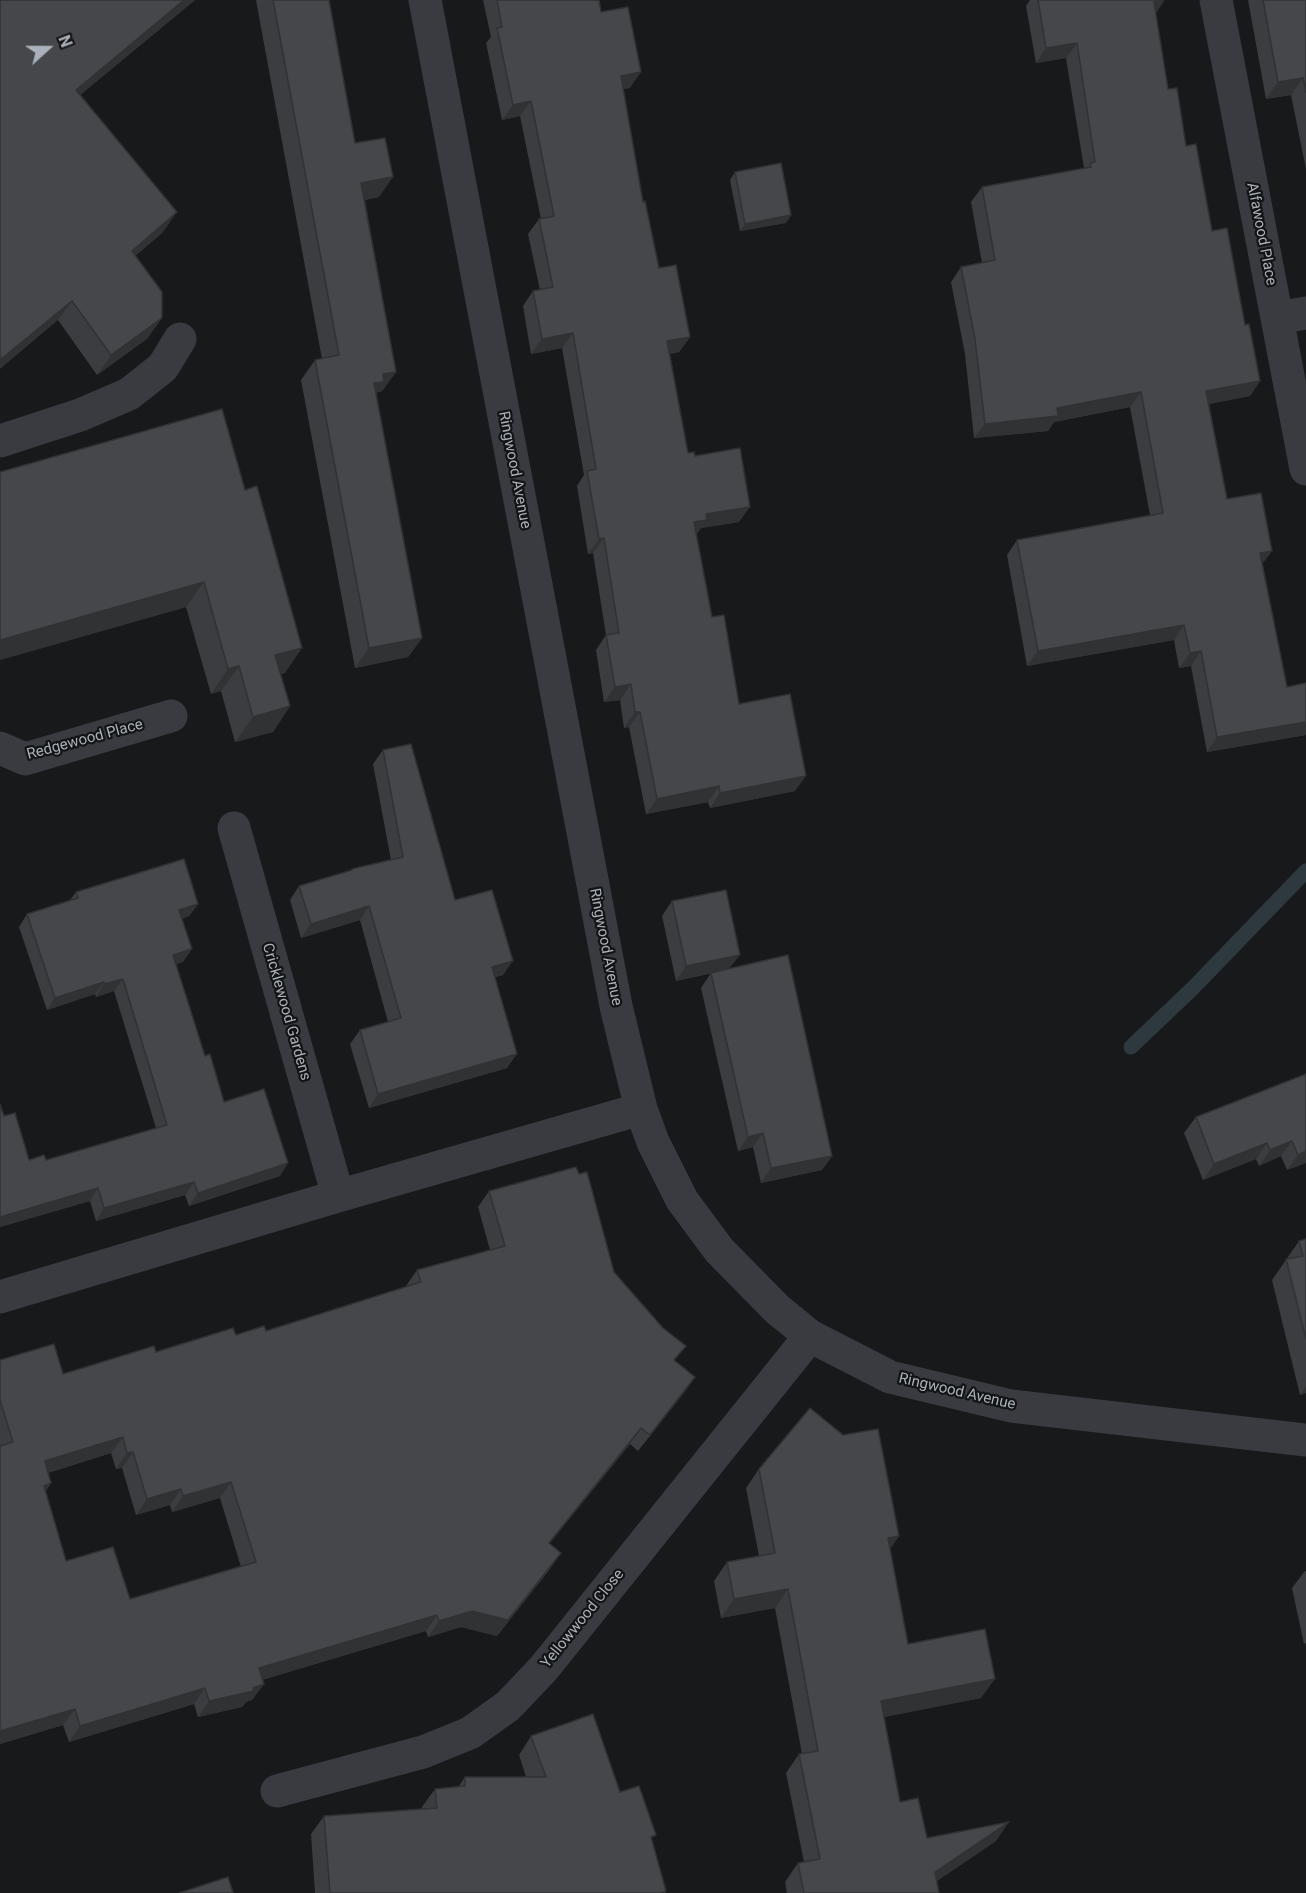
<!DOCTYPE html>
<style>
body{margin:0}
#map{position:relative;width:1306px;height:1893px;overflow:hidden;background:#18191b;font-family:Roboto,sans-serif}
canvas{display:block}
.north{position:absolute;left:18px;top:18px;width:60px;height:60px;-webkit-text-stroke:4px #131416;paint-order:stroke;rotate:69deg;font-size:16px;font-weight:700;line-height:24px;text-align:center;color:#abb1ba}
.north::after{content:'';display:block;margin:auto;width:21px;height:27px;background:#abb1ba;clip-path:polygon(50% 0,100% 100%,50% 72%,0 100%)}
</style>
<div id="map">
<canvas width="1306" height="1893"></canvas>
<div class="north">N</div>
</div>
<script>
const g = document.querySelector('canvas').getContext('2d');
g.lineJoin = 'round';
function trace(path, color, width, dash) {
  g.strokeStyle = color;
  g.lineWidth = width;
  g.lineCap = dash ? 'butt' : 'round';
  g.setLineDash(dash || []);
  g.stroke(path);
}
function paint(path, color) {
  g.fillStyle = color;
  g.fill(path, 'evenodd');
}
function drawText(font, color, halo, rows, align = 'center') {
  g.font = font + ' Roboto,sans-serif';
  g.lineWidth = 4.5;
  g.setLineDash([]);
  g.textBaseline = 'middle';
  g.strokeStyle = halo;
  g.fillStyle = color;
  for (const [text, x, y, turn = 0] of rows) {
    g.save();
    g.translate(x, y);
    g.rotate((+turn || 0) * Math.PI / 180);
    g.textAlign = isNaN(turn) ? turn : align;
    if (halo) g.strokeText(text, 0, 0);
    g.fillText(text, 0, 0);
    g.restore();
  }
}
const stream = new Path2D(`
 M1131,1047L1193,988L1306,871`);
const minor = new Path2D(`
 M425,0L616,1006L641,1109L653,1142L682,1200L719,1250L777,1309L810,1336L890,1377L1011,1406L1306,1440
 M1216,0L1306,469
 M1277,318L1306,313
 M0,441L80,415L129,394L163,367L180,339
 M0,748L25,759L171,716
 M234,828L338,1196
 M0,1297L338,1196L641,1109
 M277,1791L423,1752L470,1733L508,1706L544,1668L810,1336`);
const wall = new Path2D(`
 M0,0H195L80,95L163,232L135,256L148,338L97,375L58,320Z
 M256,0H329L355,143L379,197L365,200L396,372L382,391L376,393L422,638L408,657L355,668L301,380L315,360L322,359Z
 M483,0H599L601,12L630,88L623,89L643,202L659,268L690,337L679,352L670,354L688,453L695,456L739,522L701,528L696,535L712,617L739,704L795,791L710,808L708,802L646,814L629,727L624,728L620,700L604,702L596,650L606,635L593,553L588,554L577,486L584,475L562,348L531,354L523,306L533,291L540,290L528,234L539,219H541L520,116L502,120L486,43L491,37Z
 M1030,0H1164L1156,13L1168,89L1212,231L1245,325L1260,381L1250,396L1209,404L1227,499L1272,551L1262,564L1287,687L1306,683V735L1207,752L1191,666L1179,668L1174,640L1027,666L1007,555L1017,540L1150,515L1130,407L1054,422L1048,431L974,438L965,354L951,282L961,267L982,263L971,202L982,187L1084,168L1066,58L1036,63L1026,6Z
 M1248,0H1306V169L1291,95L1266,99Z
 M735,172L791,215L786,223L740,231L730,180Z
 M222,409L285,673L281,674L290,706L273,732L235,742L221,691L211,694L186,607L0,660V472Z
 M383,750L455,900L503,975L495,977L507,1068L369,1108L350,1044L360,1030L388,1022L360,920L301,938L290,900L299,886L350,871L352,869L391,860L373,764Z
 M76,892L198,904L189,916L182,919L183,962L176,964L205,1056L224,1102L280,1176L189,1206L185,1195L96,1221L90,1201L0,1227L4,1116L29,1160H46L156,1128L114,991L96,997L95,994L47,1010L19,927L27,914L70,900Z
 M672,901L730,969L832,1156L822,1170L761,1183L753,1147L738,1151L701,988L711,973L727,970L676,981L662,916Z
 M1306,1074V1163L1287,1170L1281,1156L1259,1166L1256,1159L1203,1180L1184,1133L1196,1117Z
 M489,1191L614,1272L675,1361L684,1393L638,1451L630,1444L550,1543V1569L497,1636L461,1627L428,1637L426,1631L262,1680L264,1684L252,1700L246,1702L242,1707L198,1717L194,1704L69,1742L63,1725L0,1744V1360L63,1374L236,1335L266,1331L407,1287L406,1286L417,1270L490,1250L478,1207ZM111,1453L116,1469L122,1468L136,1515L170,1505L172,1512L220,1498L241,1567L130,1599L66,1561L46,1491L51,1483L48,1473Z
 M1306,1239V1393L1300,1395L1272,1280L1299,1241Z
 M759,1469L899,1536L890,1548L908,1644L981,1698L884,1717L900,1802L927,1838L996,1841L937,1881L939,1893H787L785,1882L798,1863L804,1862L786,1773L799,1754H802L775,1608L721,1618L714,1581L727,1562L759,1556L746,1488Z
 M1306,1571V1643L1304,1644L1292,1588L1304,1572Z
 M531,1736L620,1792L652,1841L665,1893H315L311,1834L324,1816L422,1809V1807L435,1789L458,1787L465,1777H526L519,1755Z`);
const shadedWall = new Path2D(`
 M184,0H195L62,110L76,90Z
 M1164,1L1154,16V2Z
 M1077,43L1066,58L1036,63L1046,48Z
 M641,72L630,88L610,91L621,76Z
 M1303,78L1291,95L1266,99L1278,82Z
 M531,101L520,116L502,120L513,105Z
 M393,177L379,197L348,203L361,183Z
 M177,212L163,232L118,271L132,251Z
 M791,215L786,223L740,231L745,224Z
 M72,301L58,320L0,369V360Z
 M162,318L148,338L97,375L111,355Z
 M573,333L562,348L531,354L542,339Z
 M690,337L679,352L657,356L667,341Z
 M396,372L382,391L377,392L370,402L374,383L383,374Z
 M1260,381L1250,396L1196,406L1206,391Z
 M1141,392L1130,407L1054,422L1048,431L974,438L985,424L1057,408Z
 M750,507L739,522L701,528L696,535L694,522L706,514Z
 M604,538L593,553L588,554L599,539Z
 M1272,551L1261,565L1260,553Z
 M204,582L186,607L0,660V640Z
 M1184,625L1174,640L1027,666L1038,651Z
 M422,638L408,657L355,668L369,648Z
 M302,648L285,673L258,680L275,655Z
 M1201,651L1191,666L1179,668L1190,653Z
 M239,666L221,691L211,694L228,669Z
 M631,684L620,700L604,702L615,687Z
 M290,706L273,732L235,742L253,717Z
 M635,712H640L629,727L624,728Z
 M1306,722V735L1207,752L1217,737Z
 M806,776L795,791L710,808L720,793Z
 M719,786L708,802L646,814L657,799Z
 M198,904L189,916L170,922L179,910Z
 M369,906L360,920L301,938L311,924Z
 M192,949L183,962L164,967L173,955Z
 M740,955L729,969L676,981L686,966Z
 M513,961L503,975L482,981L492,967Z
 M123,979L114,991L96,997L104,984Z
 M104,982L95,994L47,1010L55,998Z
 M517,1054L507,1068L369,1108L378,1094Z
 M763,1133L753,1147L738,1151L748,1137Z
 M1292,1141L1281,1156L1259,1166L1270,1150Z
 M1267,1143L1256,1159L1203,1180L1214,1164Z
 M1306,1151V1163L1287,1170L1298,1155Z
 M832,1156L822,1170L761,1183L771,1168Z
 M288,1163L280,1176L189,1206L198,1193Z
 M194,1182L185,1195L96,1221L104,1208Z
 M98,1188L90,1201L0,1227V1217Z
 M695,1377L684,1393L638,1451L650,1435Z
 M1306,1387V1393L1300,1395Z
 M641,1428L630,1444L537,1558Z
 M123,1437L111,1453L34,1477L45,1461Z
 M133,1452L122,1468L116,1469L127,1453Z
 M231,1482L220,1498L172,1512L183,1496Z
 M51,1483L40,1499L44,1486Z
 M181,1489L170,1505L136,1515L147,1499Z
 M899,1536L886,1555L888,1538Z
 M561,1553L550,1569L497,1636L461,1627L428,1637L439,1621Z
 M788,1589L775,1608L721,1618L734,1599Z
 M437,1615L426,1631L247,1684L259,1668Z
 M995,1679L981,1698L868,1720L881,1701Z
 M264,1684L252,1700L246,1702L242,1707L198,1717L209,1701Z
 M205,1688L194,1704L69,1742L80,1726Z
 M75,1709L63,1725L0,1744V1731Z
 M1009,1822L996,1841L922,1891L935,1872Z`);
const building = new Path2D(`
 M0,0H184L76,90L177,212L132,251L162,292V318L111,355L72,301L0,360Z
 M273,0H329L355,143L385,138L393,177L361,183L396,372L383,374L384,382L374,383L422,638L369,648L315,360L339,355Z
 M497,0H599L601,12L628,7L641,72L621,76L643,202L645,201L659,268L676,265L690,337L667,341L688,453L694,452L695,456L740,448L750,507L706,514L707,520L694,522L712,617L724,615L739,704L790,694L806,776L720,793L719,786L657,799L640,712H635L631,684L615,687L606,635L619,633L604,538L599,539L587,471L596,469L573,333L542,339L533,291L553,287L539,219L554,216L531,101L513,105L497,28L502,27Z
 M1038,0H1164L1154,2L1168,89L1177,88L1186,146L1196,144L1212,231L1227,228L1245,325L1249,324L1260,381L1206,391L1227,499L1261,493L1272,551L1260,553L1287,687L1306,683V722L1217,737L1201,651L1190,653L1184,625L1038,651L1017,540L1163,513L1141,392L1057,408L1058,416L985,424L975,339L961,267L995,260L982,187L1091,167L1090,163L1095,162L1077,43L1046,48Z
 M1263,0H1306V92L1303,78L1278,82Z
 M781,163L791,215L745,224L735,172Z
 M222,409L245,490L257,486L302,648L275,655L290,706L253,717L239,666L228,669L204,582L0,640V472Z
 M411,744L455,900L492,890L513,961L492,967L517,1054L378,1094L360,1030L401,1018L369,906L311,924L299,886L352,870V869L403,857L383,750Z
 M184,859L198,904L179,910L192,949L173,955L205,1056L210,1054L224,1102L264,1089L288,1163L198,1193L194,1182L104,1208L98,1188L0,1217V1104L4,1116L15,1113L29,1160L44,1155L46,1160L167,1125L123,979L104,984V982L55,998L27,914L78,898L76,892Z
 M726,890L740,955L686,966L672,901Z
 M788,955L832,1156L771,1168L763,1133L748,1137L711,973Z
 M1306,1074V1151L1298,1155L1292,1141L1270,1150L1267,1143L1214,1164L1196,1117Z
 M576,1167L579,1174L587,1172L614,1272L663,1328L686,1346L674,1360L695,1377L650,1435L641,1428L549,1543L561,1553L508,1620L472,1611L439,1621L437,1615L259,1668L264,1684L253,1688L254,1691L209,1701L205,1688L80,1726L75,1709L0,1731V1446L13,1442L0,1400V1360L54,1344L63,1374L154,1346L156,1352L233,1328L236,1335L264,1326L266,1331L421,1282L417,1270L505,1246L489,1191ZM123,1437L127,1453L133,1452L147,1499L181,1489L183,1496L231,1482L256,1562L130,1599L113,1547L66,1561L44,1486L51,1483L45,1461Z
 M1306,1239V1339L1286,1259L1303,1256L1299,1241Z
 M810,1408L843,1435L878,1429L899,1536L888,1538L908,1644L985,1629L995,1679L881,1701L900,1802L918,1798L927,1838L1009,1822L935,1872L939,1893H804L798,1863L820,1859L799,1754L818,1751L788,1589L734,1599L727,1562L775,1553L759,1469Z
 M593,1714L620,1792L639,1786L656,1835L651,1837L666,1891L660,1893H330L324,1816L437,1808L435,1789L465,1786V1777H546L531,1736Z
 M228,1877L233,1893H179Z`);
const streetNames = [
 ["Alfawood Place",1261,234,79],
 ["Ringwood Avenue",514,470,79],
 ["Redgewood Place",85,740,-15],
 ["Ringwood Avenue",605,947,79],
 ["Cricklewood Gardens",286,1012,74],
 ["Ringwood Avenue",957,1392,13],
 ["Yellowwood Close",583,1619,-51]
];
trace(stream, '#2e393f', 15);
trace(minor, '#393b40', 33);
paint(wall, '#3b3d40');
paint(shadedWall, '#303234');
paint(building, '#45474b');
trace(building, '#303234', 1.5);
drawText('15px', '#abb1ba', '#131416', streetNames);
</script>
